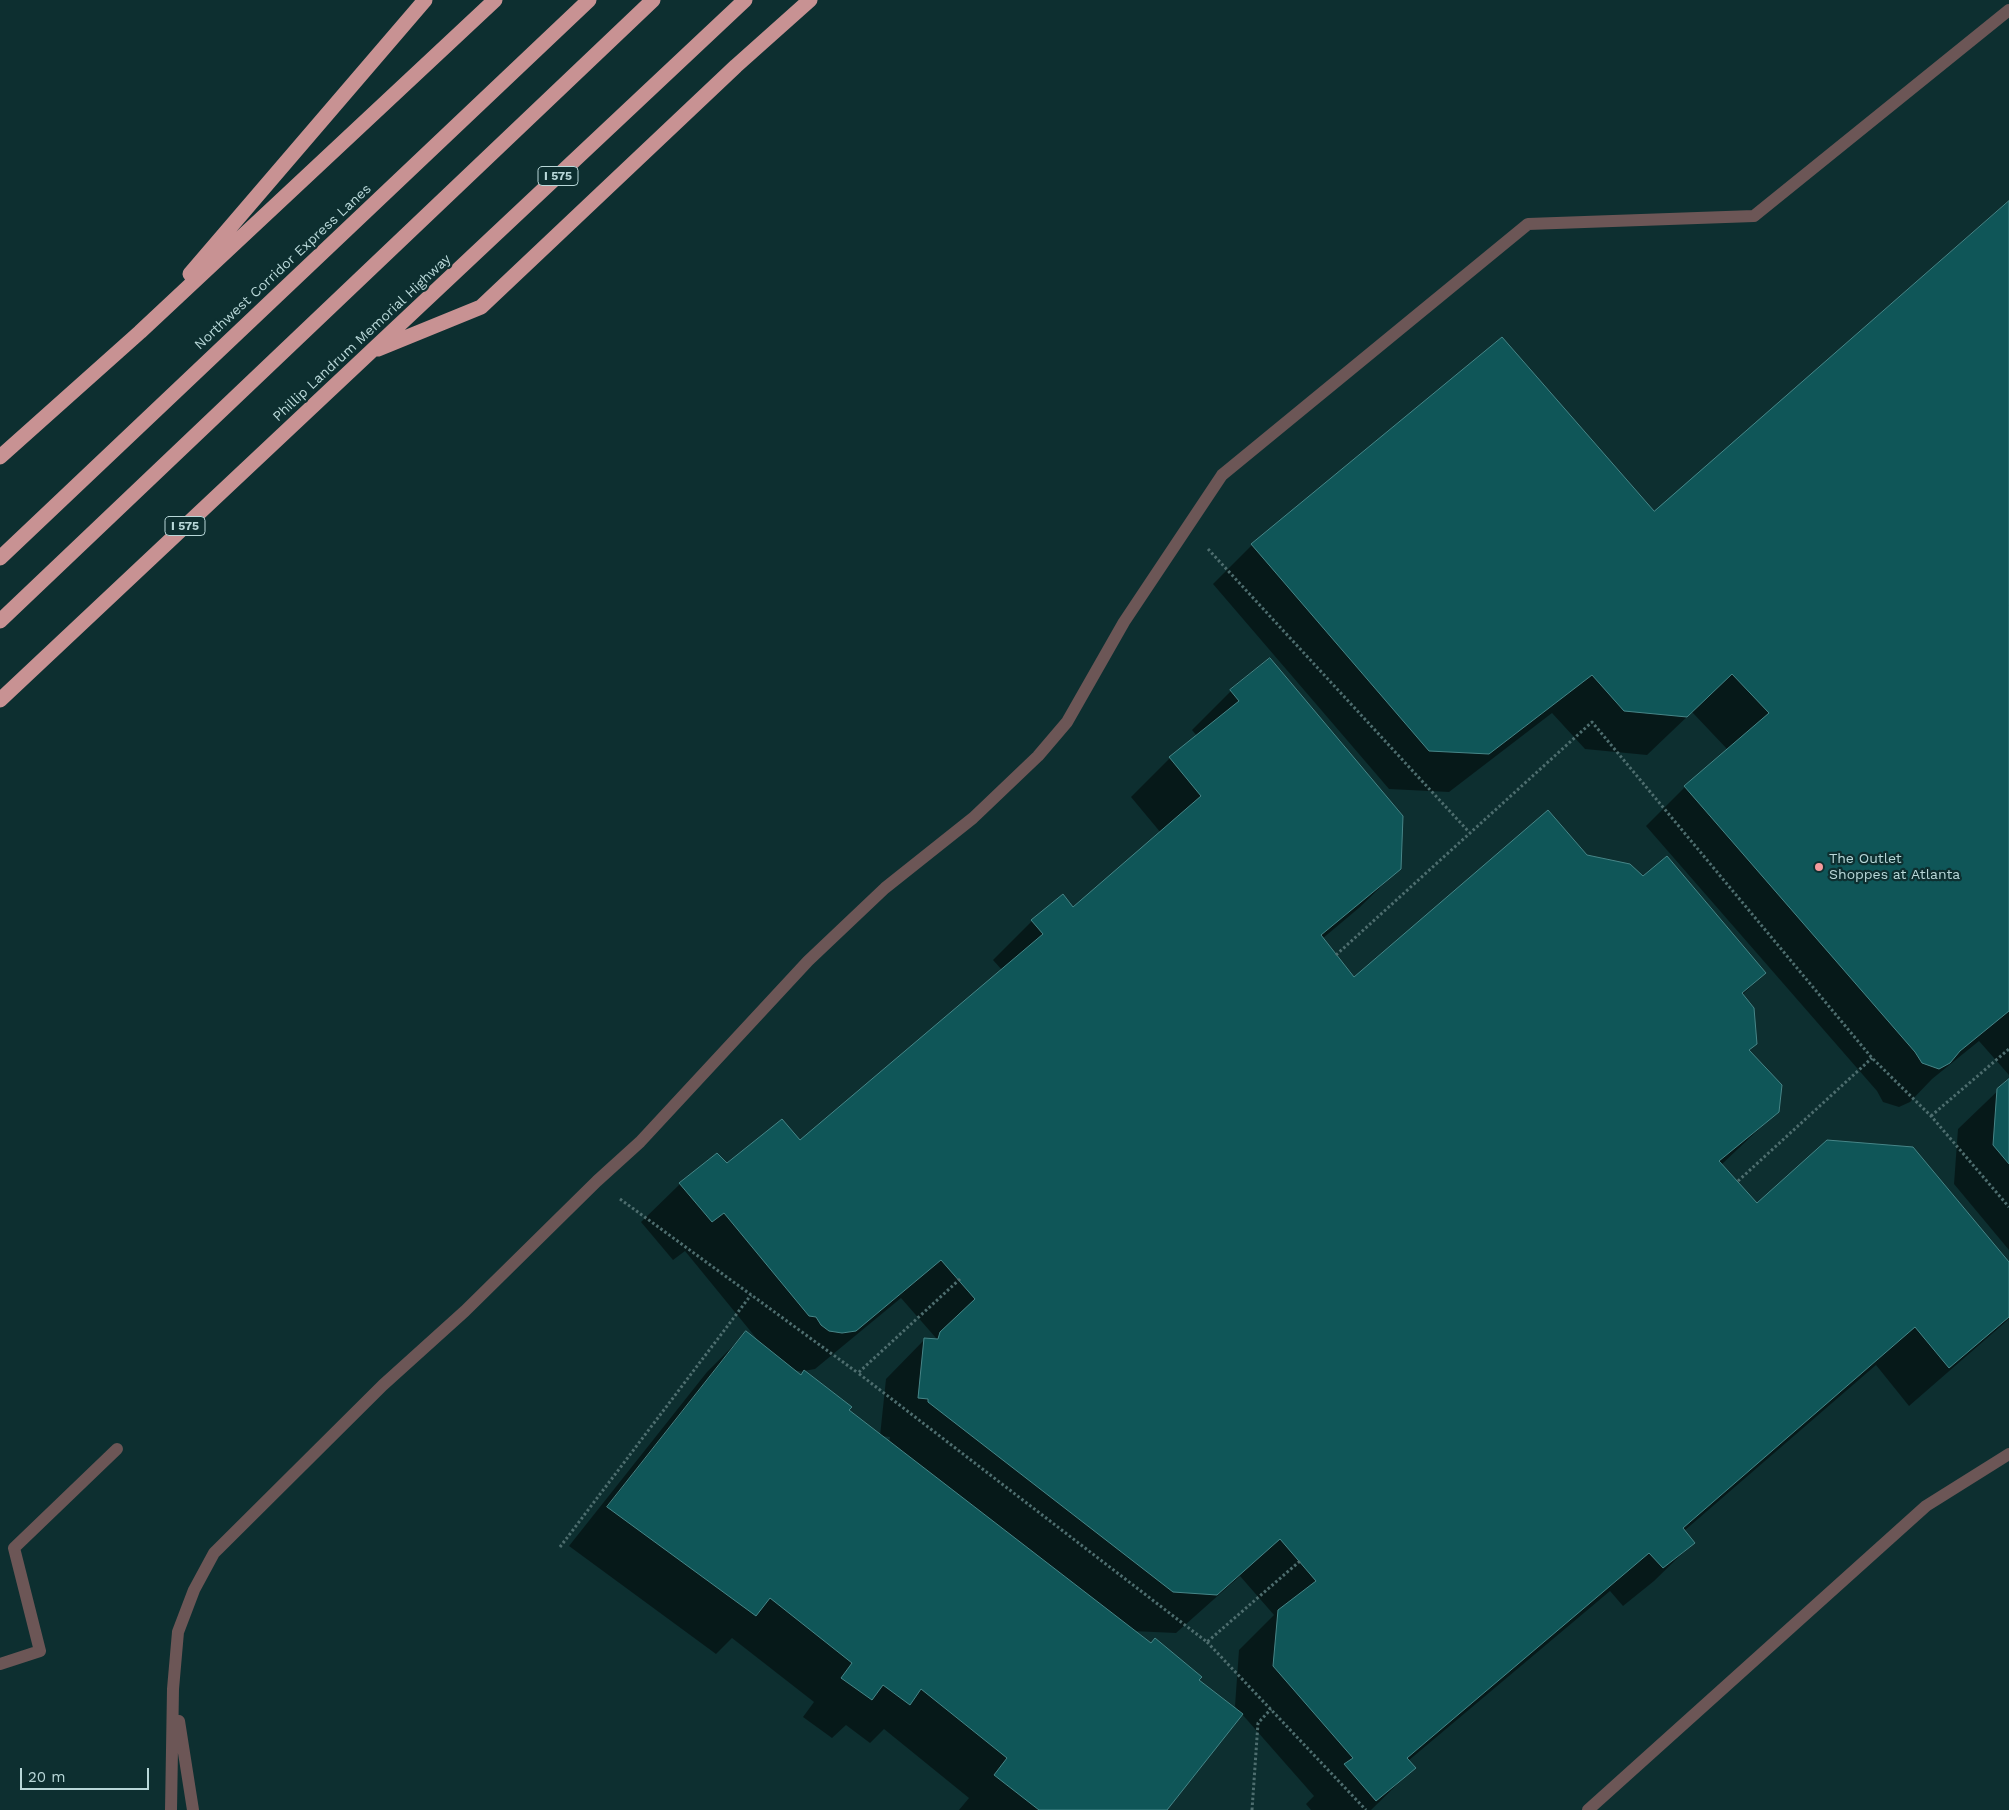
<!DOCTYPE html>
<style>
body{margin:0}
#map{position:relative;width:2009px;height:1810px;overflow:hidden;background:#0d2f30;font-family:"Work Sans",sans-serif}
canvas{display:block}
.scale{position:absolute;left:20px;top:1768px;width:129px;height:22px;box-sizing:border-box;border:2px solid #b9d8d9;border-top:0;padding-left:6px;font-size:15px;line-height:18px;white-space:nowrap;color:#b9d8d9;-webkit-text-stroke:4px #0d2f30;paint-order:stroke}
</style>
<div id="map">
<canvas width="2009" height="1810"></canvas>
<div class="scale">20 m</div>
</div>
<script>
const g = document.querySelector('canvas').getContext('2d');
g.lineJoin = 'round';
function paint(path, color) {
  g.fillStyle = color;
  g.fill(path, 'evenodd');
}
function trace(path, color, width, dash) {
  g.strokeStyle = color;
  g.lineWidth = width;
  g.lineCap = dash ? 'butt' : 'round';
  g.setLineDash(dash || []);
  g.stroke(path);
}
function drawText(font, color, halo, rows, align = 'center') {
  g.font = font + ' "Work Sans",sans-serif';
  g.lineWidth = 4.5;
  g.setLineDash([]);
  g.textBaseline = 'middle';
  g.strokeStyle = halo;
  g.fillStyle = color;
  for (const [text, x, y, turn = 0] of rows) {
    g.save();
    g.translate(x, y);
    g.rotate((+turn || 0) * Math.PI / 180);
    g.textAlign = isNaN(turn) ? turn : align;
    if (halo) g.strokeText(text, 0, 0);
    g.fillText(text, 0, 0);
    g.restore();
  }
}
const shadow = new Path2D(`
 M2009,203V1075L1979,1041L1932,1079L1910,1102L1899,1107L1883,1102L1877,1091L1646,826L1685,787L1728,750L1692,712L1647,755L1585,749L1552,713L1449,792L1389,789L1213,584L1252,545L1653,512Z
 M1269,660L1402,817L1400,868L1360,907L1322,939L1354,979L1548,812L1586,856L1630,865L1643,878L1666,858L1765,973L1742,995L1753,1008L1755,1044L1748,1051L1780,1085L1778,1111L1721,1165L1757,1205L1828,1141L1912,1149L2009,1263V1319L1909,1406L1876,1365L1684,1531L1693,1543L1654,1581L1623,1606L1610,1591L1408,1761L1414,1768L1371,1810H1311L1306,1804L1314,1796L1241,1713L1165,1810H959L969,1798L884,1729L870,1743L846,1725L832,1738L803,1717L814,1702L732,1638L716,1654L569,1546L707,1372L746,1333L761,1344L685,1251L673,1260L641,1222L680,1184L717,1155L727,1165L782,1120L800,1142L1002,970L993,960L1032,921L1063,896L1073,909L1161,833L1131,797L1170,758L1197,736L1192,730L1231,691ZM901,1298L936,1338L933,1340L925,1339L886,1379L880,1436L847,1410L850,1407L804,1371L815,1369ZM793,1370L804,1372L800,1376ZM880,1436L890,1437L889,1443ZM1240,1576L1274,1615L1239,1650L1235,1706L1238,1712L1197,1680L1200,1677L1155,1640L1151,1645L1132,1631L1176,1633Z
 M2009,1080V1250L1954,1184L1958,1129Z`);
const building = new Path2D(`
 M2009,201V1011L1960,1051L1950,1063L1939,1069L1922,1063L1915,1052L1684,786L1769,713L1732,674L1687,717L1624,711L1592,675L1489,754L1429,751L1251,544L1502,337L1654,511Z
 M1270,658L1403,816L1401,869L1321,935L1354,977L1548,810L1587,855L1630,864L1643,876L1667,856L1766,973L1742,993L1754,1008L1757,1044L1749,1050L1782,1085L1779,1112L1719,1161L1757,1203L1827,1140L1913,1147L2009,1262V1317L1949,1368L1915,1327L1683,1528L1695,1543L1663,1568L1649,1553L1407,1758L1416,1768L1376,1801L1344,1764L1353,1758L1273,1666L1278,1610L1316,1581L1280,1539L1217,1595L1173,1592L928,1402V1399L918,1398L924,1338L938,1339L940,1332L975,1299L941,1260L856,1331L842,1333L829,1331L821,1325L816,1317L809,1316L724,1213L712,1222L679,1183L717,1153L727,1163L782,1119L800,1140L1043,934L1031,920L1063,894L1073,907L1201,796L1169,757L1239,701L1230,690Z
 M2009,1079V1164L1993,1145L1997,1089Z
 M746,1331L801,1375L804,1370L852,1407L849,1410L1151,1643L1155,1638L1202,1677L1199,1680L1243,1714L1167,1810H1039L994,1775L1007,1758L921,1689L910,1705L883,1685L872,1700L841,1678L852,1663L770,1598L756,1616L607,1507Z`);
const path = new Path2D(`
 M1208,549L1469,832
 M1336,955L1592,722L1872,1058L1931,1116L2009,1207
 M1931,1116L2009,1049
 M1738,1181L1872,1058
 M620,1199L858,1373
 M960,1279L858,1373L1207,1642L1300,1561
 M560,1547L751,1295
 M1207,1642L1366,1810
 M1252,1810L1258,1723L1271,1709`);
const service = new Path2D(`
 M0,1664L40,1651L14,1548L117,1449
 M179,1721L193,1810
 M171,1810L173,1689L178,1632L194,1590L214,1553L383,1385L465,1311L597,1181L640,1142L808,961L885,888L973,818L1038,756L1067,722L1124,622L1222,475L1528,224L1754,216L2009,10
 M1588,1810L1926,1506L2009,1454`);
const motorway = new Path2D(`
 M190,274L425,0
 M378,349L481,307L736,66L810,0
 M0,457L140,332L495,0
 M0,558L589,0
 M0,621L653,0
 M0,700L745,0`);
const markers = [
 [1819,867,5,"#f59b9d"]
];
const shields = [
 [558,176,40],
 [185,526,40]
];
const shieldNames = [
 ["I 575",558,176],
 ["I 575",185,526]
];
const streetNames = [
 ["Northwest Corridor Express Lanes",283,267,-43],
 ["Phillip Landrum Memorial Highway",362,338,-43]
];
const poiNames = [
 ["The Outlet",1829,859],
 ["Shoppes at Atlanta",1829,875]
];
paint(shadow, '#0007');
paint(building, '#0f5658');
trace(building, '#478688', 1);
trace(path, '#4e6e6f', 3, [2.5, 2.5]);
trace(service, '#6c5656', 12);
trace(motorway, '#c89293', 15);
for (const [x, y, r, color] of markers) {
  const dot = new Path2D();
  dot.arc(x, y, r, 0, 2 * Math.PI);
  g.fillStyle = color;
  g.fill(dot);
  trace(dot, '#0d2f30', 2);
}
for (const [x, y, w] of shields) {
  const box = new Path2D();
  box.roundRect(x - w / 2, y - 9.5, w, 19, 4);
  g.fillStyle = '#0d2f30';
  g.fill(box);
  trace(box, '#b9d8d9', 1);
}
drawText('bold 12px', '#b9d8d9', null, shieldNames);
drawText('14px', '#b9d8d9', '#0d2f30', streetNames);
drawText('14px', '#b9d8d9', '#0d2f30', poiNames, 'left');
</script>
